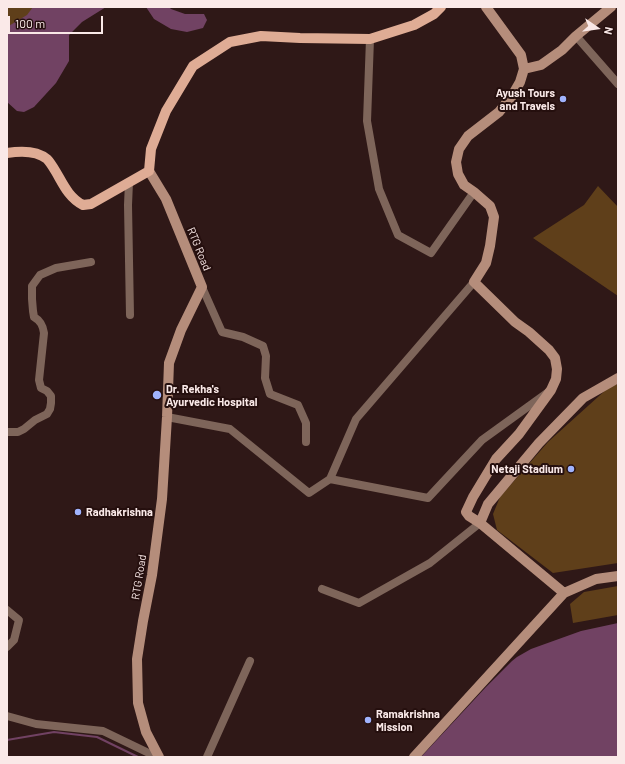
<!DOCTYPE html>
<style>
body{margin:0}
#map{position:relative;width:625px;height:764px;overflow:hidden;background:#2f1817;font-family:Barlow,sans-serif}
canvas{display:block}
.frame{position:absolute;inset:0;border:8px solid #fae9e8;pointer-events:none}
.north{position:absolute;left:577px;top:8px;width:40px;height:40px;-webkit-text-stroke:3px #250f0e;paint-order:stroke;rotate:103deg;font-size:11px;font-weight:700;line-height:16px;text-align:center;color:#fae9e8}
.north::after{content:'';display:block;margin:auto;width:14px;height:18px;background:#fae9e8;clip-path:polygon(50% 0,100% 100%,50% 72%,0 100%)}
.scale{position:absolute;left:8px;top:16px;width:95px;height:18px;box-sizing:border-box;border:2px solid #fae9e8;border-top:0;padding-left:5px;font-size:12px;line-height:14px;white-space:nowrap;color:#fae9e8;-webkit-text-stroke:3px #250f0e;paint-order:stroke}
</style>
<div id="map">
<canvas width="625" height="764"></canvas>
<div class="frame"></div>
<div class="north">N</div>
<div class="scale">100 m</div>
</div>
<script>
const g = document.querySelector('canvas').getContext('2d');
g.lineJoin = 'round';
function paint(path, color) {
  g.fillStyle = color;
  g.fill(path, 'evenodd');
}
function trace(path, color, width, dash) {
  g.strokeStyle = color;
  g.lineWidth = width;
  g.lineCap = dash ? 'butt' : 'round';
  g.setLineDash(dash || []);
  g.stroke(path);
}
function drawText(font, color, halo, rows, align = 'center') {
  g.font = font + ' Barlow,sans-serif';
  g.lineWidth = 4;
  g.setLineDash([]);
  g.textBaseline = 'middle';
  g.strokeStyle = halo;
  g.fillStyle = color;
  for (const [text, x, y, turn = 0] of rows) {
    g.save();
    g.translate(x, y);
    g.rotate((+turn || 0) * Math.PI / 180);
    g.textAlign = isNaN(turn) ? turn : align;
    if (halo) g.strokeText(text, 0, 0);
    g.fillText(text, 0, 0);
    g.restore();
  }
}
const green = new Path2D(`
 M7,7H35L24,23L7,26Z
 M598,186L618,207V296L533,238L584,205Z
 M618,384V563L553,573L497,530L493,514L500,497L548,442L609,387Z
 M618,586V615L573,623L570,604L584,592Z`);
const water = new Path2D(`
 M33,7H106L82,22L69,35V61L56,83L34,107L24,112L17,111L7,102V27L27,15Z
 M146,7H169L171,9L185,14H204L207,20L203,28L187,32L171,29L154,19Z
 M618,623V757H421L486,687L512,661L517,657L531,649L581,631Z`);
const stream = new Path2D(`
 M7,740L54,732L97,737L138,757`);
const street = new Path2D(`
 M576,36L618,84
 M370,39L367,121L379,189L398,235L431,253L474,192
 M129,182L128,205L130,315
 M202,287L222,332L243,337L263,346L266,356L265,378L270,394L298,405L306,423V442
 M167,417L230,429L309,493L330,479L428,498L482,440L547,393
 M7,432H18L24,429L35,420L47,414L50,409L51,403V396L47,391L41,388L39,380L44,333C43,326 41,321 34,317L33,311L32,299V286L40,275L56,268L91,262
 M330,479L356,419L474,282
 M322,589L359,603L430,563L480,523
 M7,610L19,620L14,640L7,647
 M7,716L36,724L103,731L157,757
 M207,757L250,661`);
const secondary = new Path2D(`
 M486,7L521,55L524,69
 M149,171L166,199L202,287L181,330L169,363L167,417L162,499L152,575L143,621L137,659L138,703L146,732L159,757
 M480,523L469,516L466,512L473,497L496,459L519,434L551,390L556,379L557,369L555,358L549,350L529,332L515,322L474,282L486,263L490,246L494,217L490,206L474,192L464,185L458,174L456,162L459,149L468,136L499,112L512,96L520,82L524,69L541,65L562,50L576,36L611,7
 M564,593L480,523L488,504L539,443L583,398L618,378
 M414,757L564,593L596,579L618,576`);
const primary = new Path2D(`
 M7,153C19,151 36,150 47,159C50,162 53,167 56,172C63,184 69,198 83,205L91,204L149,171L151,149L166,111L193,66L230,42L261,36L300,38L370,39L414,25L434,14L441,7`);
const markers = [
 [563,99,4,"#a0b3fd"],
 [157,395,5,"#a0b3fd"],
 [571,469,4,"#a0b3fd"],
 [78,512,4,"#a0b3fd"],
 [368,720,4,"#a0b3fd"]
];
const poiNames = [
 ["Ayush Tours",555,93,"right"],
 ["and Travels",555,106,"right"],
 ["Dr. Rekha's",166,389],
 ["Ayurvedic Hospital",166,402],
 ["Netaji Stadium",563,469,"right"],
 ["Radhakrishna",86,512],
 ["Ramakrishna",376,714],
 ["Mission",376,727]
];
const streetNames = [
 ["RTG Road",199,249,68],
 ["RTG Road",139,577,-81]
];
paint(green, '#5f3f1a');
paint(water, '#714263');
trace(stream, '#714263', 2);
trace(street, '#7e655a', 8);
trace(secondary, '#b58d7b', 10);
trace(primary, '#dfac95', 10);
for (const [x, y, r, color] of markers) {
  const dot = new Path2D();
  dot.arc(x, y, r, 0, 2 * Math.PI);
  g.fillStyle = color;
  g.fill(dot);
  trace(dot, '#250f0e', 1.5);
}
drawText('bold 11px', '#fae9e8', '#250f0e', poiNames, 'left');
drawText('11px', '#fae9e8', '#250f0e', streetNames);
</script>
